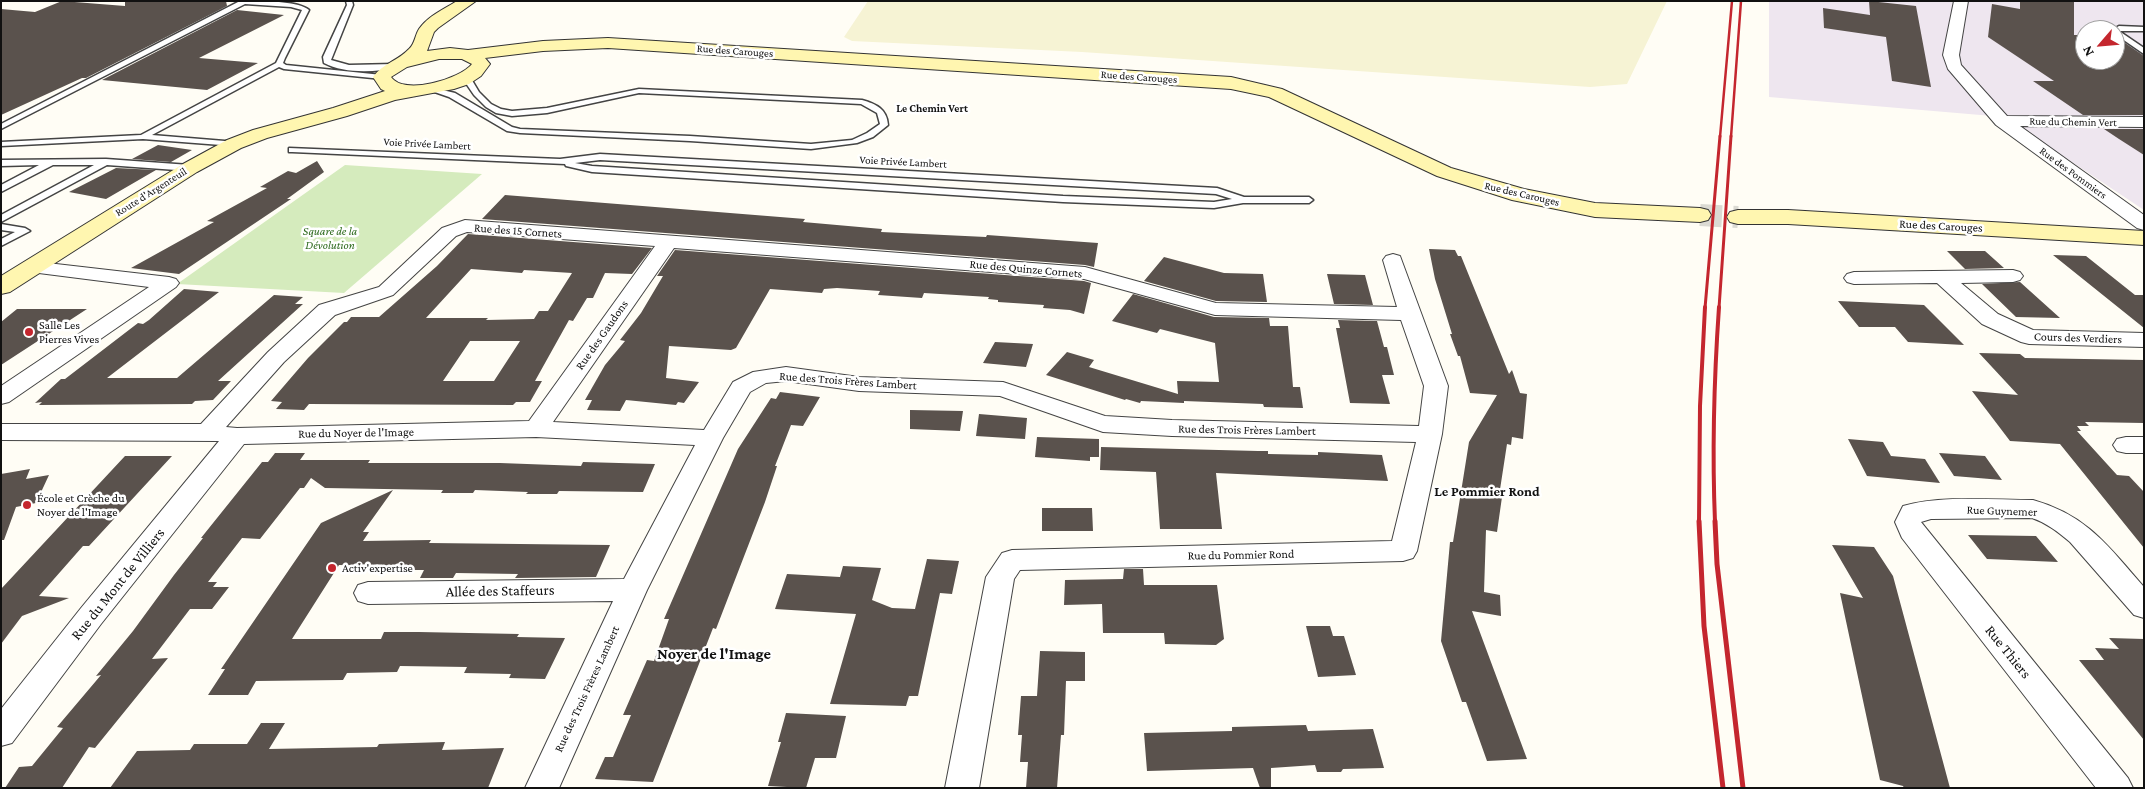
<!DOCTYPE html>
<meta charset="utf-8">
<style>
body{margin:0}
#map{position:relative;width:2145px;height:789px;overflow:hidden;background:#fffdf5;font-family:"Crimson Pro",serif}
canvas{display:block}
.frame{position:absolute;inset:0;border:2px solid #111;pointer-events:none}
.north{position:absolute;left:2075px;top:20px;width:50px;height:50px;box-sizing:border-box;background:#fff;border:1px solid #a0a0a0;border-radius:50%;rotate:243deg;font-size:14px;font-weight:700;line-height:20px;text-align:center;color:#111}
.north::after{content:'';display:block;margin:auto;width:18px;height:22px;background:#c4262e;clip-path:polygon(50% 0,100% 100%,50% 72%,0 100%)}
</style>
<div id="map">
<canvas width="2145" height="789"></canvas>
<div class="frame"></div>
<div class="north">N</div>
</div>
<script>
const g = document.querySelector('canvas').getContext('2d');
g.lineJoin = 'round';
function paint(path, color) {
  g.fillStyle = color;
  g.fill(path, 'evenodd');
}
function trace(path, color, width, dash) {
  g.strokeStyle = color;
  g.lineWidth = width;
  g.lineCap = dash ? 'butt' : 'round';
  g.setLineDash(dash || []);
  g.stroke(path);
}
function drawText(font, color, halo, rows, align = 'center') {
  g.font = font + ' "Crimson Pro",serif';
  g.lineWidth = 5;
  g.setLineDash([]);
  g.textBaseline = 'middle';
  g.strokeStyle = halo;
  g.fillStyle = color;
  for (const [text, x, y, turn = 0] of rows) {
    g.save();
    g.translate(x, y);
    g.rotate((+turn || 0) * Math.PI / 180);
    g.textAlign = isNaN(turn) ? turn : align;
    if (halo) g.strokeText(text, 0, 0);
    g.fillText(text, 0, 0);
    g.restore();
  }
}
const industrial = new Path2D(`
 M1769,1H2144V210L2004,117L1769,97ZM2085,30H2115V60H2085Z`);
const farmland = new Path2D(`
 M868,1H1667L1627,84L1590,87L1082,52L852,41L844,37Z`);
const green = new Path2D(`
 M345,165L482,174L344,293L177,284Z`);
const building = new Path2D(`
 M62,1L125,6V1H226L227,6L86,78H82L1,115V9L35,12Z
 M1869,1L1916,6L1931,87L1892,81L1886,37L1824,28L1823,8L1870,15Z
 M2020,1H2074V35H2085V60H2115V36L2144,56V115H2083L2033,81H2054L1988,37L1992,4L2020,9Z
 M237,10L284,15L199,58L258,63L207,90L102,80Z
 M2104,129H2144V155L2119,139Z
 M158,145L192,150L171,162L132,159Z
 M317,161L324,172L287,199H291L179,274L131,268L214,222L207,221L267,188L260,187L288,171L296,173Z
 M116,168L156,170L106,199L69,192Z
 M505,195L805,219L803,222L882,229L881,232L986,237L987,235L1098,243L1094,267L1085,265L482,219Z
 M468,234L652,248L632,274L605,273L593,298H587L573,321L569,320L535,381H542L530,402H516L513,405L309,404L304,410L276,409L282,402L271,401L308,358L344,322H347L351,317H379L437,266ZM471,269L522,273L524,270L572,273L548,311H539L534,319L486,320L488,318H426ZM470,341H520L494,381H443Z
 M1429,249L1455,250L1458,256H1461L1509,374L1512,370L1520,393L1527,394L1523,439L1512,437L1511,445L1507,444L1499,496L1502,497L1497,532L1486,530L1484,592L1500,595L1501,616L1472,611L1527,759L1487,761L1466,702H1462L1441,641L1450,542H1453L1469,442L1497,395L1470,393L1460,356H1458L1450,334H1452L1435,279Z
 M675,250L1084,281L1091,283L1084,314L1070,310L1043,308L1044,305L998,302V300L988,299L989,297L924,293L922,298L878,295L880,291L837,288L824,289L822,293L770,289L736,348L731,350L669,346L666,378L699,382L684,403L678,402L676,405L626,400L620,411L587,410L592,400H585L605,365L625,341L620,340L641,313L663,276H657Z
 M1947,251H1985L2004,268L1965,269Z
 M2053,255L2086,256L2135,295H2144V328Z
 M1164,257L1224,273L1263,274L1267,302L1216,301L1144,281Z
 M1327,274L1365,275L1373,305L1334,304Z
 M2020,282L2060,318L2016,317L1982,284Z
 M184,289L219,292L107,378H177L274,295L303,297L295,304H303L218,381H231L213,400L195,401L192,404L39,405L42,402L35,403L61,379H65L138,323L143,324L149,320Z
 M1133,294L1214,317L1269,318L1270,326H1288L1293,387H1300L1303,408L1264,407L1263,404L1184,401V403L1141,401L1140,403L1126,399L1125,400L1046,375L1067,352L1094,360L1089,367L1178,394L1177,381L1219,382L1215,343L1160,329L1157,333L1112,321Z
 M1838,301L1924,305L1964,345L1908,342L1895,327H1859Z
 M17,309H87L1,365V322Z
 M1338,320L1377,321L1384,347H1387L1394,375H1382L1390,404L1350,403L1336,328H1340Z
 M995,342L1033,344L1026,367L983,363Z
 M1979,353L2020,354L2025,358L2144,360V423L2085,422L2089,426H2077L2081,431H2077L2117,475L2129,476L2144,492V548L2060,444L2010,441L1972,391L2018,395Z
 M780,392L820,397L803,426L791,425L775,466H777L765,502L716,629L713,628L653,782L595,779L605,757H613L631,715H623L647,660L654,661L669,619H664L738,449L771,398L776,399Z
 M910,410L963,411L960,431L910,429Z
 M979,414L1027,418L1025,439L976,436Z
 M1037,437L1099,439V457H1090V461L1035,457Z
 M1848,439L1883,442L1891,456L1925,459L1940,483L1867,476Z
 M1101,447L1258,451H1268V454L1318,455V452L1382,455L1388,481L1216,473L1222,529H1160L1156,472L1100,470Z
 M275,453H305L300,460H370L368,463H500L581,466L583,462L655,464L643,492L559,491L557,494H526L528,492L475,490L473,493H441L443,490L325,488L311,478L304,488H300L260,539L242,538L208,582H217L213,587H229L212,609H190L152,659L168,658L95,748L89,747L62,788H5L19,767L32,766L63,728L57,727L101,675L96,676L133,631L174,575L203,538H201L262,462H268Z
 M1939,453L1985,456L2002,480L1954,476Z
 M125,456H172L89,546H83L39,596L69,598L22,616L1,644V589Z
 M30,469L26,479L49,475L36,503L16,507L4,540H1V474Z
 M393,490L363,532H369L363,541L431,540L429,543L610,545L596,577L515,578L518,574L456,573L453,578H420L424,570H388L390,566L339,565L292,639H381L384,632H419L519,634L517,637L565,638L545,679L509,678L511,674L464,673L467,667L400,666L397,672L347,673L343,680L256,681L248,695H208L225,669H221L321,523Z
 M1042,508H1092L1093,531H1042Z
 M1968,535L2036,536L2058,562L1987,559Z
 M1832,545L1874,547L1893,576L1950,788H1904L1903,786L1880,780L1840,593L1863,598Z
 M927,559L959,561L952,594L940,593L918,696H909L906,706L830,704L856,614L775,609L787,574L840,577L843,566L881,568L872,600L892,608L915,609Z
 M1124,569H1143L1144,585H1217L1224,639L1216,645L1165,644L1164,633H1103L1102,604L1064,605L1065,580L1123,579Z
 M1306,626H1330L1333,636H1344L1356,675L1318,677Z
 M2109,638L2144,639V740L2079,660H2104L2095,648L2119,649Z
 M1040,651L1085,652V681H1066L1064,735H1061L1057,788H1026L1028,762H1020L1022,735H1018L1021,696H1037Z
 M786,713L846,716L836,758H815L806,788L768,786L781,742H778Z
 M261,723H285L269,749L377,747L379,744L445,742L442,750L504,748L488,788H110L137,751L190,750L194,744H247Z
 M1306,725L1308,731L1373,729L1384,768L1343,769L1341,772H1317L1315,765L1271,768V788H1260L1253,768L1147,771L1144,733L1232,731V727Z`);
const secondaryTunnel = new Path2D(`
 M1700,215L1738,217`);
const lane = new Path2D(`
 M240,1C257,1 297,0 309,10L285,58L283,63L286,65L382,75L386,77L382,79L284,69L279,67L152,135L237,142V146H234L143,139L1,146V142L141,135L276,63L302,10L291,7L245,4L1,129V124Z
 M346,1H352L353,5L331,60L349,65L394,64L398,66L397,68C375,72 344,74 324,63L323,57L347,5Z
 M2119,26L2144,27V31H2119L2144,48V54L2115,34V30H2112Z
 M464,77H470L479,92L491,104L501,109L512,111L547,108L639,89L862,100C876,104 887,109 888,125L873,137L857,143L811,149L690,141L520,133L507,131L449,97L426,89L430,87L455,93L512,127L520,129L690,136L811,144L852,140L867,133L880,124L877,113L861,104L639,93L547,113L512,116L496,113L486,107L474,95L463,79Z
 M289,148L560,159L600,154L1217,188L1244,197H1309L1313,200L1309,203H1243L1214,208L1063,202L592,172L566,166L565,164L292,152H289ZM600,160L1216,194L1232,199L1214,202L1063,196L592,166L575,163Z
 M106,159L190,165L194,168L190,171L107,165L1,222V215L94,165H53L1,192V185L39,165L1,166V160Z
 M1,224L25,228L30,231L1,246V239L15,232L1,230Z`);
const street = new Path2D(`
 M1954,1H1968L1959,55L1961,65L2007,116L2144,117V127L2020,126L2144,215V230L2137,228L1996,125L1948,69L1943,55Z
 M465,220L1085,267L1216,303L1397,307L1383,260L1386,256L1393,254L1400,256L1448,386L1442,434L1417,551L1413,558L1403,561L1020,570L1014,579L979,788H945L986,577L1002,553L1012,550L1392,541L1416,442L1172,436L1103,432L1000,396L859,391L786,381L766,383L750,392L723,438L647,590L559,788H525L613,601L368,604L358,601L354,593L358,585L368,582L624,579L695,445L536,437L244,444L101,624L12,743L1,746V709L81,608L219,441L1,440V424H201L268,352L319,305L379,287L442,228ZM467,232L655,246L529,421L237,428L226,427L284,362L335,315L393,295L456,236ZM674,248L1084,279L1215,315L1401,320L1424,386L1419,426L1172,420L1105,416L1003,382L859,377L786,367L753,372L733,382L704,430L553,422Z
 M30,261L169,277L176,279L179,283L176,287L9,402L1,404V386L149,287L23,271L20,267L23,263Z
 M2013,270L2020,272L2023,276L2020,280L2013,282L1961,283L1998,314L2033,330L2144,333V347L2029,344L2021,342L1982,324L1937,283L1854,284L1847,282L1844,278L1847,274L1854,272Z
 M2126,437H2144V453H2126L2117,451L2113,445L2117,439Z
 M2033,500C2087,515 2109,547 2144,587V618L2134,615L2070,542C2058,532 2047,523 2032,518L1931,519L1921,522L2128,778L2133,788H2096L1902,538L1895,522L1903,506C1942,495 1992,500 2033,500Z`);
const secondary = new Path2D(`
 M457,1H476L438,28L434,32L427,51L450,48L468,50L543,41L608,38L1231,77L1282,89L1451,168L1524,189L1595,203L1700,208L1708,210L1711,215L1708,220L1700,222L1595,217L1512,200L1437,176L1269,97L1231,89L608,48L543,51L485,58L490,64L481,76L469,84L454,89L395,100L347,116L267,138L241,148L197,172L10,292L1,294V276L183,164L227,140L253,130L333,108L385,91L381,89L373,77C383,63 398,61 409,49C415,44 415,35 419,29C428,16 444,9 457,1ZM439,59H462L472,64C460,79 404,96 391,77L407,67Z
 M1738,210H1788L2144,231V245L1788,224H1738L1730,222L1727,217L1730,212Z`);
const railFar3 = new Path2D(`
 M1720,137L1732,1
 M1731,137L1741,1`);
const railFar2 = new Path2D(`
 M1705,308L1720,136
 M1719,308L1731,136`);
const railFar1 = new Path2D(`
 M1699,522L1700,406L1705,307
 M1715,522C1712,450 1714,379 1719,307`);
const rail = new Path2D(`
 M1699,521L1704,626L1723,788
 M1715,521L1717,564L1743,788`);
const markers = [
 [29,332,5,"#c4262e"],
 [27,505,5,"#c4262e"],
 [332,568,5,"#c4262e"]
];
const farStreetnames = [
 ["Rue des Carouges",735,51,4],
 ["Rue des Carouges",1139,77,4],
 ["Rue du Chemin Vert",2073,122,1],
 ["Voie Privée Lambert",427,144,3],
 ["Voie Privée Lambert",903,162,3],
 ["Rue des Pommiers",2073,173,36],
 ["Route d'Argenteuil",151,192,-32],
 ["Rue des Carouges",1522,194,13]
];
const farNeighbourhoodnames = [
 ["Le Chemin Vert",932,109]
];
const streetNames = [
 ["Rue des Carouges",1941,226,3],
 ["Rue des 15 Cornets",518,231,4],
 ["Rue des Quinze Cornets",1026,269,5],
 ["Rue des Gaudons",602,335,-55],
 ["Cours des Verdiers",2078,338,2],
 ["Rue des Trois Frères Lambert",848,381,4],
 ["Rue des Trois Frères Lambert",1247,430,1],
 ["Rue du Noyer de l'Image",356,433,-1],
 ["Rue Guynemer",2002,511,2],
 ["Rue du Pommier Rond",1241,555,-1],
 ["Rue des Trois Frères Lambert",587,689,-65]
];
const parkNames = [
 ["Square de la",330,231],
 ["Dévolution",330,245]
];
const poiNames = [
 ["Salle Les",39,325],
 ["Pierres Vives",39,339],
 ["École et Crèche du",37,498],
 ["Noyer de l'Image",37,512],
 ["Activ'expertise",342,568]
];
const neighbourhoodNames = [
 ["Le Pommier Rond",1487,492]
];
const nearStreetnames = [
 ["Rue du Mont de Villiers",118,584,-51],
 ["Allée des Staffeurs",500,591,-1],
 ["Rue Thiers",2008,652,51]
];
const nearNeighbourhoodnames = [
 ["Noyer de l'Image",714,654]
];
paint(industrial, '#eee6ef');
paint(farmland, '#f6f3d4');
paint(green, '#d5ebbd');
paint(building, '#5a524d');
trace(secondaryTunnel, '#dbdad3', 22, [22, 11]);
trace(lane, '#444', 3);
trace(street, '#444', 2);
trace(secondary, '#333', 2);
paint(lane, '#fff');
paint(street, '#fff');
paint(secondary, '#fff6b0');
trace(railFar3, '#c4262e', 2.5);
trace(railFar2, '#c4262e', 3);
trace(railFar1, '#c4262e', 4);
trace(rail, '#c4262e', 5);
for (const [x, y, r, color] of markers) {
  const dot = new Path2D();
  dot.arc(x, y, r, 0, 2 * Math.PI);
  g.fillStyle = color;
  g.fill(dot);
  trace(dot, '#fff', 2);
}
drawText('11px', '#111', '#fff', farStreetnames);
drawText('bold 11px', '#111', '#fff', farNeighbourhoodnames);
drawText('12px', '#111', '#fff', streetNames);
drawText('italic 12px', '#2f6b1f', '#fff', parkNames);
drawText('12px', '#111', '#fff', poiNames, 'left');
drawText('bold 14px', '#111', '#fff', neighbourhoodNames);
drawText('15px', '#111', '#fff', nearStreetnames);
drawText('bold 16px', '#111', '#fff', nearNeighbourhoodnames);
</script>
